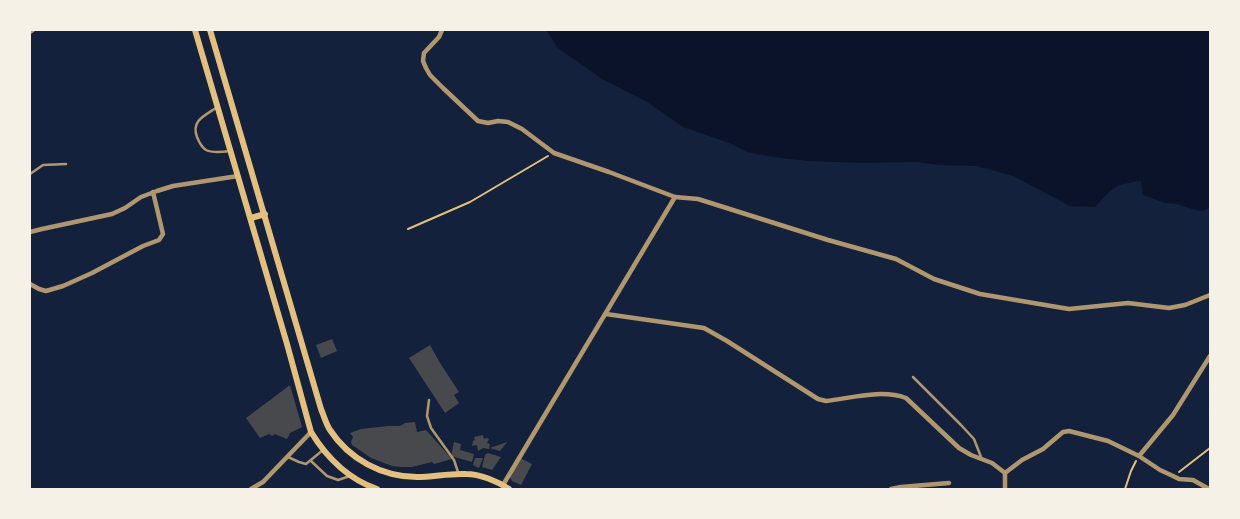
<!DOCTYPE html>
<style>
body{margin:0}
#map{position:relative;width:1240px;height:519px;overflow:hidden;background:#14213d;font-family:"Crimson Pro",serif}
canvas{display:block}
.frame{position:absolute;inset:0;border:31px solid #f6f1e7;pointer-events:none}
</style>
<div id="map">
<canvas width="1240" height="519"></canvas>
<div class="frame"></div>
</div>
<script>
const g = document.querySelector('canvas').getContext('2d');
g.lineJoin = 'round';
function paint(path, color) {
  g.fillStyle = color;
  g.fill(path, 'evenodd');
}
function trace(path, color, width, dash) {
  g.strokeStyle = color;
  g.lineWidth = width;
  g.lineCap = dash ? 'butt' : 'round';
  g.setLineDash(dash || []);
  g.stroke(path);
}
const water = new Path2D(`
 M546,30H1210V208L1202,211L1192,209L1176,204L1165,203L1143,195L1141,181C1134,182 1126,183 1120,185C1111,188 1102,200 1095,207L1070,206L1013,176L977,166L938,165L917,162L862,163L808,161L773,157L747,152L729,143L683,127L647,102L602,79L558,48Z`);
const building = new Path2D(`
 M332,339L337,351L321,358L316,345Z
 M430,345L440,363L459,392L454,395L459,403L445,413L409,358Z
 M290,385L302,427L290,433L287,439L275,434L272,436L269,434L260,438L246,418Z
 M415,422L417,432L426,430L452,459L434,464L432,462L412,467H401L392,466L371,458L358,449L352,445L351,442L353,437L350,433L361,429L388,426H400L405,423Z
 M483,435L484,439L487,438L489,439L487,443L490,444L489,449L483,448L478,451L477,445L472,446L473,441L475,440L474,437Z
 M454,442L461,444L460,450L474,454L472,462L451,456Z
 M507,442L500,451L490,448Z
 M488,453L501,457L492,470L482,467L485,455Z
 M475,458H483L479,468L473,465Z
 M520,458L532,464L521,485L512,481L510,477Z`);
const path = new Path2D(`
 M408,229L470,202L548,156
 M1179,472L1210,448
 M1125,489L1131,471L1136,461`);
const service = new Path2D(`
 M216,108C204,116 191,121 197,137C199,142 201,147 206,150C212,153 223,152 230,151
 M30,174L43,165L66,164
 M913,377L961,425L974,439L981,457
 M429,400L427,416L431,428L454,460L458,472
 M288,457L299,462L306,464L323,450
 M311,461L327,476L338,480L350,476`);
const minor = new Path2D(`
 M442,30L439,37L424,53L423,61L426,68L430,75L443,88L478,121L488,123L498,121L508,122L522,129L554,153L609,172L675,197L698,199L828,240L896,259L934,279L980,294L1069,309L1128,303L1169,308L1185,305L1210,295
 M30,32L33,30
 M30,232L42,229L112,214L125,208L141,197L157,191L173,186L238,176
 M30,284L39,289L46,291L63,286L92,273L143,246L159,240L163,234L153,192
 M606,314L704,328L727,341L818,399L826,401C852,398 881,389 906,398L959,448L971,455L992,463L1005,473
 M1139,456L1173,415L1210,356
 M1005,473L1022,460L1043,449L1063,432L1069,431L1108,441L1139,456L1160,470L1173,476L1179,479L1193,480L1209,489
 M503,485L675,197
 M251,489L263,482L311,432
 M891,489L901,487L949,483
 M1005,489V473`);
const secondary = new Path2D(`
 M195,30L287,344L311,432C327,458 348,479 377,489
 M210,30L321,409C324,416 326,424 330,430C349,459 382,477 417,477C433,477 450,473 466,474C480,474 497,481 509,489
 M251,218L265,214`);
paint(water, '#0b132b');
paint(building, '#48494c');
trace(path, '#e5c07b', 2);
trace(service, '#b1986c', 2.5);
trace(minor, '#b1986c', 4.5);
trace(secondary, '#e5c07b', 6);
</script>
